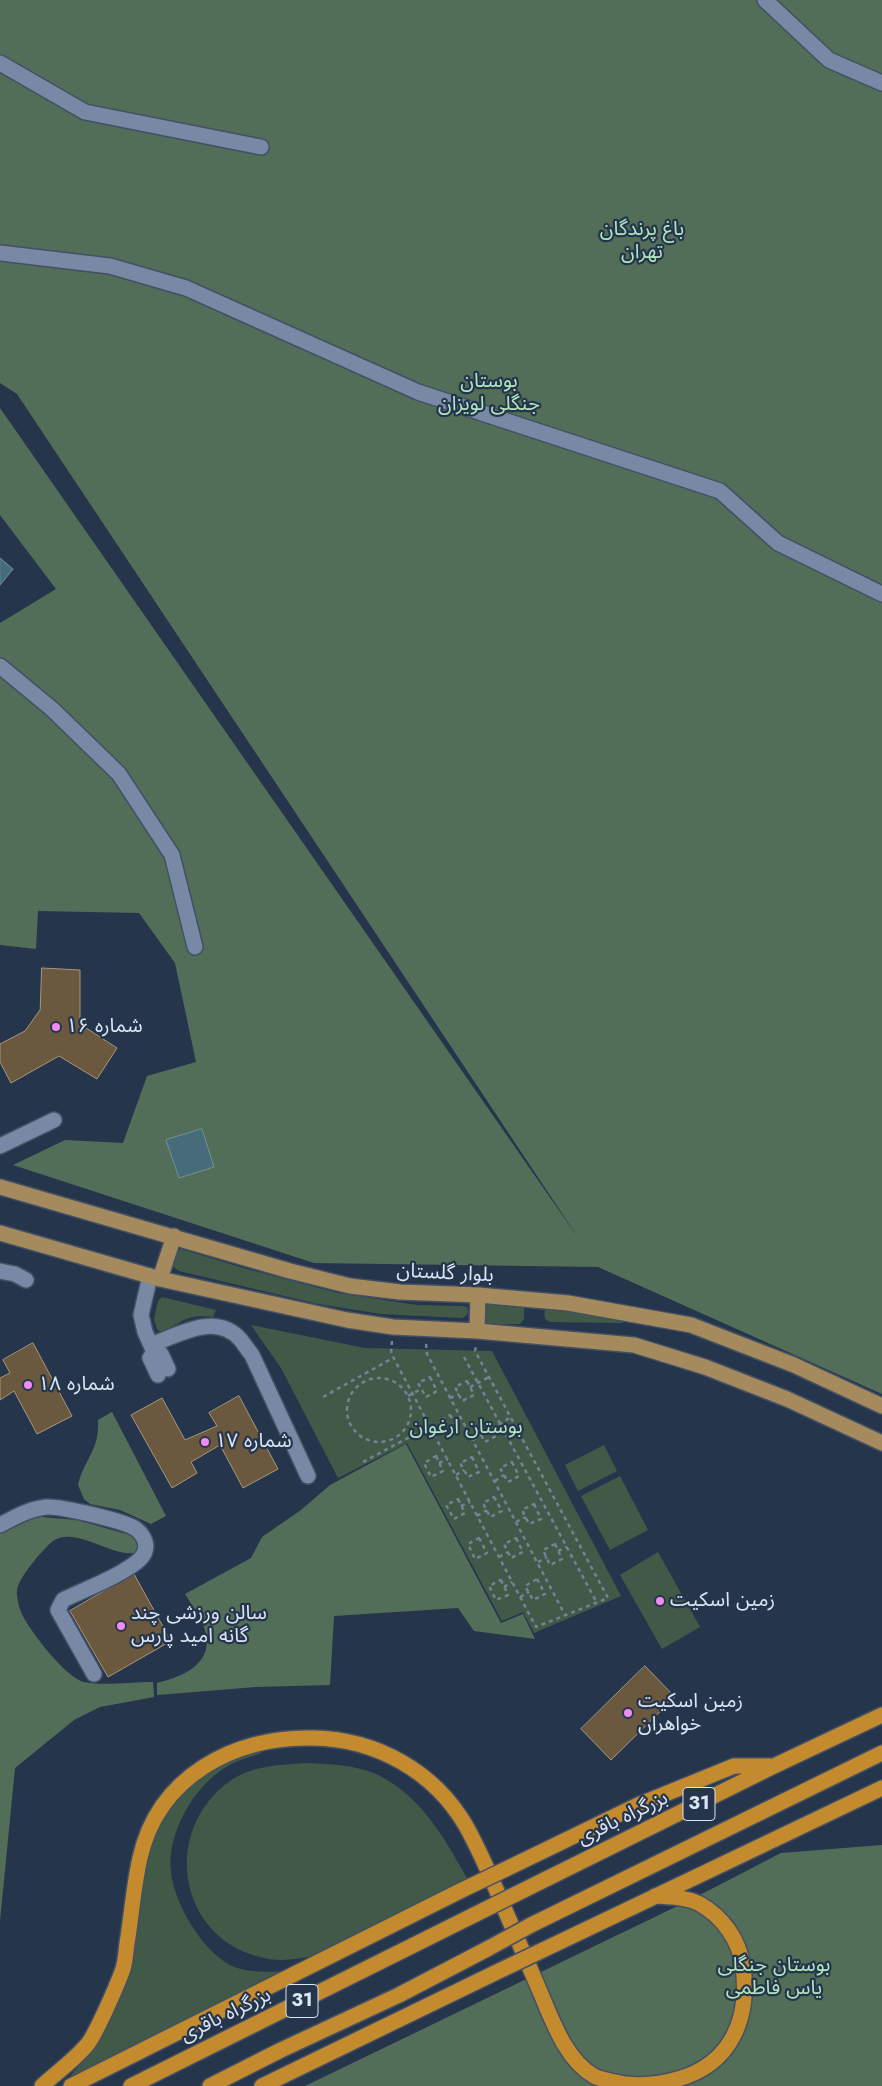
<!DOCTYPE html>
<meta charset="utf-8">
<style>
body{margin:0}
canvas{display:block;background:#25354c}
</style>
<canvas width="882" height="2086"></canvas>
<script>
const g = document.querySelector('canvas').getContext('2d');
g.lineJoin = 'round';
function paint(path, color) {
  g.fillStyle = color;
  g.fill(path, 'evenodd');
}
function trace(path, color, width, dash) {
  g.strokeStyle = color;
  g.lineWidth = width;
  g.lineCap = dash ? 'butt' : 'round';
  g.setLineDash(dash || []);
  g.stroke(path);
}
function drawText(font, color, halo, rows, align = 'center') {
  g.font = font + ' Jost,"Noto Sans Arabic",sans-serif';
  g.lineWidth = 4.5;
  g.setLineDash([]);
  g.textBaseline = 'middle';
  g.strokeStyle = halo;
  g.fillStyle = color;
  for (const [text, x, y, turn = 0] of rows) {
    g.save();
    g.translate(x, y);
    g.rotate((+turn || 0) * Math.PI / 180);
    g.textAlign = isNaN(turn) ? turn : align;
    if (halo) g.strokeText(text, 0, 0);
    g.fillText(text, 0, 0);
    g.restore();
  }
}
const green = new Path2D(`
 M181,1249L243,1268L338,1293L417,1305L462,1306L467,1307L468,1312L466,1316L462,1318L381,1314L318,1304L179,1271L171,1265L175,1251Z
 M162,1297L216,1310L213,1317C184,1314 185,1322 161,1332L157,1329L154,1319L158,1301Z
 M486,1301L524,1307V1319L520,1324H487C482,1317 483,1309 486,1301Z
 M549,1304L624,1320L623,1323L550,1322L545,1319C544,1313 544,1309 549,1304Z
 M251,1325L365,1348L492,1351L621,1596L534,1633L523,1612L502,1621L407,1443L338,1478L281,1368Z
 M604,1445L617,1471L578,1491L565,1465Z
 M620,1476L648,1530L610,1550L581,1496Z
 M658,1552L700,1627L662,1649L620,1575Z
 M256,1751L262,1753C250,1757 237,1760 226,1767C194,1786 166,1834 171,1873C173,1888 179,1902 186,1916C196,1934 210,1953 228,1964C245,1974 269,1971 288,1972L69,2078L103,2035L127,1977L134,1945L145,1873L156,1830L175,1801L215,1765Z
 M307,1763C330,1764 355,1765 376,1774C421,1795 445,1839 468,1880L313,1956C297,1959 281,1962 264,1958C178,1940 160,1831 230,1781C253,1765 281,1765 307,1763Z`);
const forest = new Path2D(`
 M0,0H882V1394L598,1267L314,1263L13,1165L65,1140L123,1143L147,1076L196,1062L175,963L139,913L38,911L36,949L0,945V623L56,589L0,515V408L579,1239L17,394L0,383Z
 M112,1412L166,1516L151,1524L120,1510L90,1504L84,1499L78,1485C84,1459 100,1450 98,1420Z
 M406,1444L501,1623L523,1614L535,1639L474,1631L458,1608L334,1616L330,1685L256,1687L157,1695V1683C186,1676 218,1661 203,1625C198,1614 191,1604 185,1594L251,1558L262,1537L301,1510L330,1485Z
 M42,1517L77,1520L137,1537L140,1544L138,1552C115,1560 76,1525 53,1541C43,1549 19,1577 17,1590C16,1595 19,1607 21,1612C28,1629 66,1678 84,1682C100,1686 135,1682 153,1682L154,1697L100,1707L74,1720L15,1768L0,1921V1532L28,1518Z
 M882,1845V2086H305L692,1899L781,1853Z`);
const water = new Path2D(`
 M0,558L13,569L0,585Z
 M202,1129L214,1167L179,1178L166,1140Z`);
const building = new Path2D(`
 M42,968L80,970V1024L117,1048L97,1079L59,1056L11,1083L0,1062V1044L25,1031L40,1010Z
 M33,1343L72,1416L37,1434L14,1391L0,1400V1378L10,1373L3,1360Z
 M239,1396L278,1469L243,1488L220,1445L191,1462L197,1473L172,1488L131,1415L162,1398L185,1440L217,1426L209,1413Z
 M134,1574L171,1641L108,1677L70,1611Z
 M645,1666L675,1697L611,1760L581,1729Z`);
const path = new Path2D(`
 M392,1341L391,1353L536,1627L608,1598L475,1351L476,1346
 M426,1344L427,1354L565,1615
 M464,1357L597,1603
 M430,1377L437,1391L426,1397L418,1383Z
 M347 1410a32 32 0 1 1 64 0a32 32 0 1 1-64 0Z
 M467,1381L474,1395L462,1401L455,1387Z
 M470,1387L489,1377
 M408,1396L421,1389
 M323,1397L393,1358
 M450,1398L459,1394
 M450,1415L458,1429L446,1435L439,1421Z
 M489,1422L496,1436L485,1442L477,1428Z
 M492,1429L511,1417
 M433,1433L442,1428
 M473,1440L481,1435
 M436,1456L443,1471L431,1477L424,1463Z
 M472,1457L479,1472L468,1477L460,1463Z
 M363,1462L430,1426
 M512,1462L519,1476L508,1482L500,1468Z
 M439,1463L448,1459
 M456,1475L464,1470
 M495,1481L504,1475
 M494,1497L502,1511L490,1517L483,1503Z
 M458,1499L465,1513L454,1519L446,1505Z
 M534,1504L541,1519L529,1524L522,1510Z
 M461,1506L470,1502
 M477,1516L487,1510
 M516,1522L526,1517
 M479,1538L487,1553L475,1559L468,1544Z
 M516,1538L523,1552L511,1558L504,1544Z
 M555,1544L562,1559L550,1565L543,1550Z
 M558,1551L567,1547
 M499,1557L508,1552
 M538,1562L547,1557
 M537,1579L545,1594L533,1600L525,1586Z
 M501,1580L508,1595L496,1600L489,1586Z
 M504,1587L512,1582
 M520,1597L529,1592`);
const minor = new Path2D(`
 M765,0L829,60L882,83
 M0,63L85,112L261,147
 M0,253L110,266L186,288L418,392L720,491L778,543L882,594
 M0,666L52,709L119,774L172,855L195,947
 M0,1146L54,1120
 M0,1271L15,1274L26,1280
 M150,1276L141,1315L145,1332L154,1352L161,1354L168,1369
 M151,1345C178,1335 215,1312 240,1339C244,1344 248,1350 252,1355L308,1476
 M154,1352L150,1358L158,1375
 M0,1525C15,1517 29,1509 46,1507C60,1506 126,1521 136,1529C145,1536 150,1548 141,1558C126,1574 83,1590 63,1600L58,1610L94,1674`);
const major = new Path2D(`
 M0,1187L290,1271L350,1286L400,1292L478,1295L568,1303L691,1325L794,1365L882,1406
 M0,1233L160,1279L347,1320L393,1327L477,1331L634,1345L705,1367L787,1399L882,1443
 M160,1279L174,1236
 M477,1331L478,1295`);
const highway = new Path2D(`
 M504,1870L638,1805L734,1766H770
 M516,1894L774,1766L882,1715
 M531,1925L882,1753
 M543,1950L882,1788
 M42,2086C56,2073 73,2061 86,2046C95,2037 118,1983 123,1969C126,1959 126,1947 128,1937C132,1911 134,1884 140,1858C158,1777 234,1736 313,1738C376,1739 434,1771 466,1826C480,1851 491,1877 502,1903C515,1934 528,1964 541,1994C553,2022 566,2060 594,2076C602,2080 616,2082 626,2084C644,2086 661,2084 678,2079C731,2064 750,2019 743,1966C739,1940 723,1917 700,1904C686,1897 670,1897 655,1896
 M71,2086L460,1891
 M131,2086L474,1915
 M210,2086L281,2050L399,1995L489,1948
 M262,2086L501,1970`);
const highwayBridge = new Path2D(`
 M460,1891L504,1870
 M474,1915L516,1894
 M489,1948L531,1925
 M501,1970L543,1950`);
const markers = [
 [56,1027,5,"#f28af3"],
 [28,1385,5,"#f28af3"],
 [205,1442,5,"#f28af3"],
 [660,1601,5,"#f28af3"],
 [121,1626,5,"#f28af3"],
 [628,1713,5,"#f28af3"]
];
const shields = [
 [699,1804,32],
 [302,2001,32]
];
const shieldNames = [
 ["31",699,1804],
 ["31",302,2001]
];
const parkNames = [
 ["باغ پرندگان",642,230],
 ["تهران",642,253],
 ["بوستان",489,382],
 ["جنگلی لویزان",489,405],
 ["بوستان ارغوان",466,1428],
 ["بوستان جنگلی",774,1966],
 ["یاس فاطمی",774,1989]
];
const poiNames = [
 ["شماره ۱۶",66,1027],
 ["شماره ۱۸",38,1385],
 ["شماره ۱۷",215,1442],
 ["زمین اسکیت",670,1601],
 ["سالن ورزشی چند",131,1614],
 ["گانه امید پارس",131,1637],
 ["زمین اسکیت",638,1702],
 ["خواهران",638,1725]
];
const streetNames = [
 ["بلوار گلستان",445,1274,3],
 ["بزرگراه باقری",623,1819,-26],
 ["بزرگراه باقری",226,2016,-26]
];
paint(green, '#415a47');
paint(forest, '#526e58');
paint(water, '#466b79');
trace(water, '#73909e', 1);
paint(building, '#6a593e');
trace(building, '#a9967a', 1);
trace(minor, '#435064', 18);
trace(major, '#435064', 18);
trace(highway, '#435064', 18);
trace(path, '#748295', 2.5, [4, 4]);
trace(minor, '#7789a4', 15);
trace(major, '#a58a5d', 15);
trace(highway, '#c48a2e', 15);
trace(highwayBridge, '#435064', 18, []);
trace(highwayBridge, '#c48a2e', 15);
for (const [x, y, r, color] of markers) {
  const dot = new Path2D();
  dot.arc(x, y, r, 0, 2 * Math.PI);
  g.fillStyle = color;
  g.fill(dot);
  trace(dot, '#25354c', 2);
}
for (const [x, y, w] of shields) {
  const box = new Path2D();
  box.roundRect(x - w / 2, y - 16.5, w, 33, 4);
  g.fillStyle = '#25354c';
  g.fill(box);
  trace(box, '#dbe5f4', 1);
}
drawText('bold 19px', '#dbe5f4', null, shieldNames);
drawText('20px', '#b2e6bd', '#25354c', parkNames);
drawText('20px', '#dbe5f4', '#25354c', poiNames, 'left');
drawText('20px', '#dbe5f4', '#25354c', streetNames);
</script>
